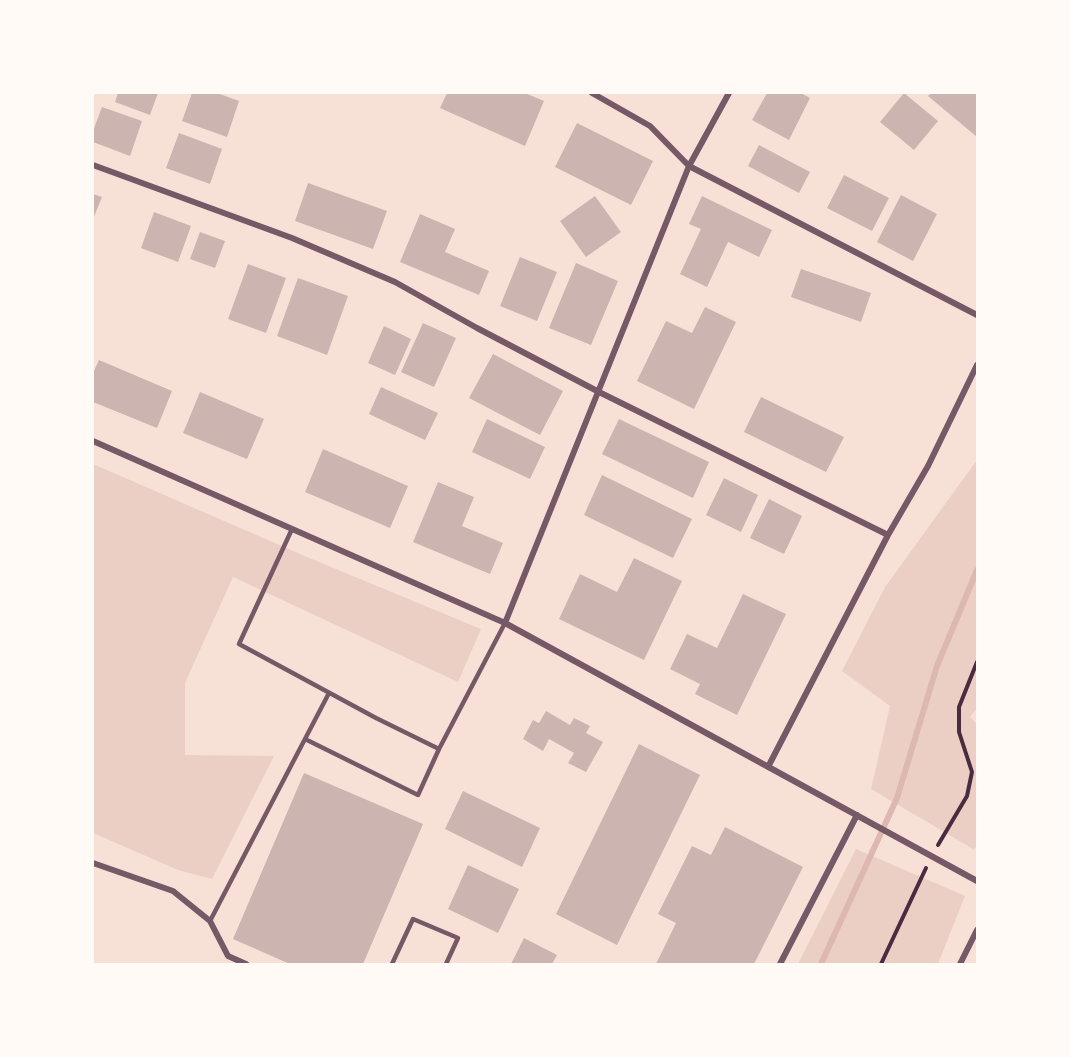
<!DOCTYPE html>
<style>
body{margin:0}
#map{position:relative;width:1070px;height:1057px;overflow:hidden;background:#f7e1d7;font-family:Commissioner,sans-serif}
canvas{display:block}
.frame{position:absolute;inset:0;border:94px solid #fffaf5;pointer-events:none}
</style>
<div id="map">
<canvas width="1070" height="1057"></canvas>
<div class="frame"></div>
</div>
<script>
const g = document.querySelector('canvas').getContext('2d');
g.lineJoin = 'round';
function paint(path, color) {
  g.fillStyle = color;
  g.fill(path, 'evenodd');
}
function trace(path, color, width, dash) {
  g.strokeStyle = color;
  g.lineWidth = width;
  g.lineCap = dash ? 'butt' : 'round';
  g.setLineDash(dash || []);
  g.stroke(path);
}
const green = new Path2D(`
 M977,460V708L970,717L977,724V847L973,849L871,789L890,706L842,671L885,587Z
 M93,464L307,557L481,629L458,682L233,577L185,683V755L274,756L212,879L178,870L93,833Z
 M856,849L965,896L938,964H798Z`);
const stream = new Path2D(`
 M821,964L897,798L937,666L977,570`);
const building = new Path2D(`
 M118,93H158L150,115L115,102Z
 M192,93H217L239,101L227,137L182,121Z
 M447,93H525L544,101L525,146L440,108Z
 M767,93H801L810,98L789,140L752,120Z
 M904,93L938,121L914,150L880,122Z
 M931,93H977V137L928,96Z
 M102,107L142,121L130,156L93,142V131Z
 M577,123L653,161L631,205L555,167Z
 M179,133L222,149L210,184L166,168Z
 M759,145L810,172L799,193L748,166Z
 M844,175L889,198L872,231L827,208Z
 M308,183L387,211L373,249L295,221Z
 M93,194L102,197L93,219Z
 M901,195L937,214L913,261L877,242Z
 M595,196L621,232L586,257L560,221Z
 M702,196L772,230L759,257L728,242L707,287L680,274L701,229L689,224Z
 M154,212L191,226L178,262L141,248Z
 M420,214L455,229L445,252L489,271L479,295L400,262Z
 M200,232L225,241L215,268L190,259Z
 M520,257L557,272L537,321L500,306Z
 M576,263L618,281L591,345L549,328Z
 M248,264L286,278L266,333L228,319Z
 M801,269L871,293L861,322L791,297Z
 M298,278L348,296L327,355L277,336Z
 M705,307L736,322L694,409L637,381L666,321L692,333Z
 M423,323L456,338L434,387L401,372Z
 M384,326L411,339L395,375L368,363Z
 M493,354L563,391L540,435L469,398Z
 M99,360L172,391L157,428L93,402V373Z
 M381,387L438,413L425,440L369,414Z
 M200,392L264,419L247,459L183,433Z
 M761,397L844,437L826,472L744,432Z
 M487,419L545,447L530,479L472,452Z
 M619,419L709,462L693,498L602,454Z
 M323,449L408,486L390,528L305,492Z
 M602,475L692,519L673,558L584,515Z
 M724,478L758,495L741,532L706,515Z
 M438,482L474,497L462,526L503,543L490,574L413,542Z
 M769,499L802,516L784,554L750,538Z
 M634,558L682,581L644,660L559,619L580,574L617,592Z
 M743,594L786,614L737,715L695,694L700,684L670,669L687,634L717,648Z
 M546,711L570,725L574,718L590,726L586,733L603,742L586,772L568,763L574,753L549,739L543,751L523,739L533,720L539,723Z
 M639,744L700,775L617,945L556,914Z
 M304,773L423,824L363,964H290L233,939Z
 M463,791L540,828L522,867L445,829Z
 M725,827L803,867L754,964H656L676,923L658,914L692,846L711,855Z
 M468,865L519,889L498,933L448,909Z
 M524,938L557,955L552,964H511Z`);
const path = new Path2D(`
 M938,845L967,796L972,772L959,732V707L977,662
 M881,964L926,868`);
const service = new Path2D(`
 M292,529L239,644L376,718L439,749
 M305,739L418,795L439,749L505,623
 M210,921L329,693
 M392,964L413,919L458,938L446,964`);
const minor = new Path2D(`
 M592,93L650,126L689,166L977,315
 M93,165L292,238L395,282L477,328L599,392L888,535
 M93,441L505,623L977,881
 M505,623L689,166L729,93
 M768,767L888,535L928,466L977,365
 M93,863L173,891L210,921L228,956L246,964
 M780,964L857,815
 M960,964L977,930`);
paint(green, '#ebcfc5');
trace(stream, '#dcb8b0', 6);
paint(building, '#ccb4b1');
trace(path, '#4a2c40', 4);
trace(service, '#755966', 4.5);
trace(minor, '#755966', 6);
</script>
